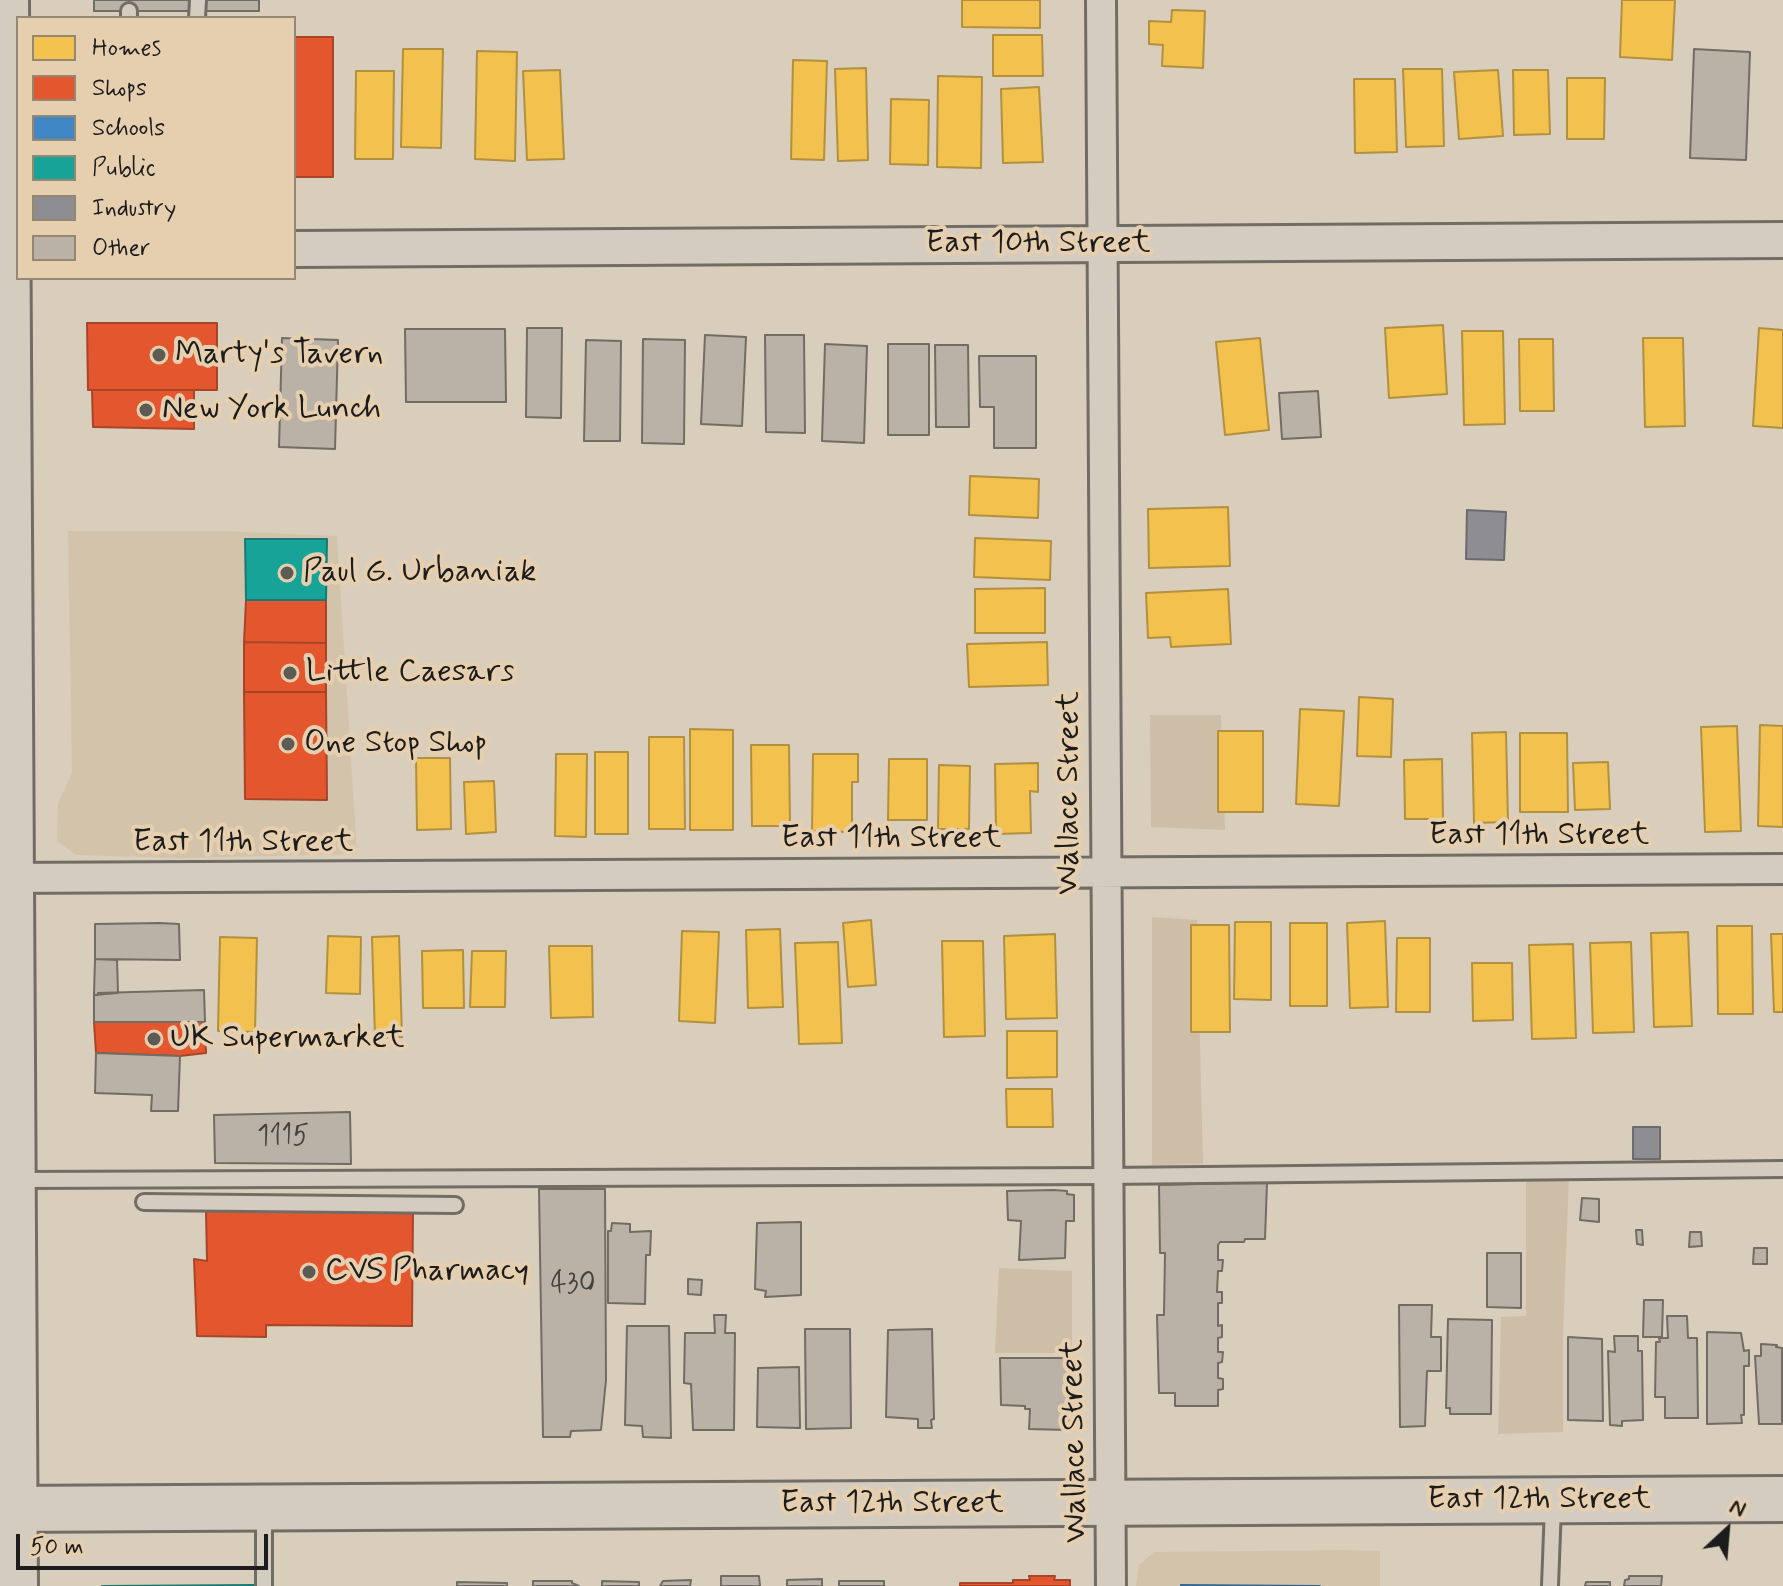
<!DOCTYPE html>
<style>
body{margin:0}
#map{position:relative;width:1783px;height:1586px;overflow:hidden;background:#d9cdbc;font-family:Mynerve,sans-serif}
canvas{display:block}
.legend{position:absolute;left:16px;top:16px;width:280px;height:264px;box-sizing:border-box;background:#e6cfaf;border:2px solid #958774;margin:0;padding:10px 14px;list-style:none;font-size:24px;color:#1c1c1c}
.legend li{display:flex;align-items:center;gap:16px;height:40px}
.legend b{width:40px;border:2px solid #958774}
.north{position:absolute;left:1687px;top:1490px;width:80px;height:80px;-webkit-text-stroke:6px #e6cfaf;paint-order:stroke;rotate:26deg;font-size:22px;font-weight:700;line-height:32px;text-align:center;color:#1c1c1c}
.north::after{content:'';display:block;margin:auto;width:28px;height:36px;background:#1c1c1c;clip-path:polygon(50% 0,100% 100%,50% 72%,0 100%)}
.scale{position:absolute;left:16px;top:1534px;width:252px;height:36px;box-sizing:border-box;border:4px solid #1c1c1c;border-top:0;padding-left:10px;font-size:24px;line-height:28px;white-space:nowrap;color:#1c1c1c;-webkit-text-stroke:6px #e6cfaf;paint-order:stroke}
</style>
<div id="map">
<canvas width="1783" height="1586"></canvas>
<ul class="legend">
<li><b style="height:22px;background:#f2c14e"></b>Homes</li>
<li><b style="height:22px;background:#e4572e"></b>Shops</li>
<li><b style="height:22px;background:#3f88c5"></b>Schools</li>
<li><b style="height:22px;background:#17a398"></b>Public</li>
<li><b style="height:22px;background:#8d8d92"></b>Industry</li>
<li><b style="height:22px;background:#bab2a6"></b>Other</li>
</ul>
<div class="north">N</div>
<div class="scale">50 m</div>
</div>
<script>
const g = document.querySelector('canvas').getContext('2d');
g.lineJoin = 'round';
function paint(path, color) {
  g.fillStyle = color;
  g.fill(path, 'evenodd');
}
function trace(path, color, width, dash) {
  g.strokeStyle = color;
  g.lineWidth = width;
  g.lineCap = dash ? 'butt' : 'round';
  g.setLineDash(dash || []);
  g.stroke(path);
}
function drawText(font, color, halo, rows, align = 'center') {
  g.font = font + ' Mynerve,sans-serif';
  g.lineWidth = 8;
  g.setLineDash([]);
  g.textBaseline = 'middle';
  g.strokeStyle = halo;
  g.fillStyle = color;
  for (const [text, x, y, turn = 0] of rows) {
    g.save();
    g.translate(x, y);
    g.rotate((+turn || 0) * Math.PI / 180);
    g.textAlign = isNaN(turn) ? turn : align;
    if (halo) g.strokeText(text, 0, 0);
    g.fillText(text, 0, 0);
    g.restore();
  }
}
const built = new Path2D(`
 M68,531H220L337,536L357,854L181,858L76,855L57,841L58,804L72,773Z
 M1343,1550L1380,1551V1586H1136L1139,1565L1154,1552Z`);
const green = new Path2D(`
 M1150,715H1221L1225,830L1151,827Z
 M1152,917L1197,920L1203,1164L1152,1165Z
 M1569,1175L1563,1335V1432L1498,1434L1501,1317L1526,1316V1178Z
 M999,1268L1072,1271V1353H995Z`);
const homes = new Path2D(`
 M962,0H1040V28L962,27Z
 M1622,0H1675L1672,60L1620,57Z
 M1172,10L1205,11L1203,68L1162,66L1163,45L1149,44V21L1171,22Z
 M993,35H1042L1043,76H993Z
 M403,49H443L441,148L401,147Z
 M477,51L517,52L515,161L475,159Z
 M793,60L827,61L824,160L791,159Z
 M866,68L868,160L838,161L835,69Z
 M1403,69H1442L1444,146L1406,147Z
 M560,70L564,159L527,160L523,71Z
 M1498,70L1503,136L1459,139L1454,72Z
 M1513,70H1548L1550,134L1514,135Z
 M356,71H394L393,159H355Z
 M938,76L982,77L981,168L937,167Z
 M1567,78H1605L1604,139H1567Z
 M1354,79H1395L1397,152L1355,153Z
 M1039,87L1043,162L1003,163L1001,89Z
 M891,99L929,100L928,165L890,164Z
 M1443,325L1447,394L1389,398L1385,328Z
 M1759,328L1783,330V428L1753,426Z
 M1462,331H1503L1505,424L1464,425Z
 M1260,338L1269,430L1225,435L1216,342Z
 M1643,338H1683L1685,426L1645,427Z
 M1519,339H1553L1554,411H1520Z
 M970,476L1039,479L1038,518L969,515Z
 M1228,507L1230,566L1149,568L1148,509Z
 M975,538L1051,541L1050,580L974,577Z
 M1045,588V633H975V589Z
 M1228,589L1231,644L1171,647L1170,637L1148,638L1146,593Z
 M1047,642L1048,685L969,687L967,644Z
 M1359,697L1393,699L1391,757L1357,756Z
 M1300,709L1344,711L1339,806L1296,804Z
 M1760,725L1783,726V827L1758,826Z
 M1737,726L1741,831L1705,832L1701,727Z
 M690,729L733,730V830H690Z
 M1218,731H1263V812H1218Z
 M1506,732L1508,822L1474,823L1472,733Z
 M1520,733H1567L1568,812H1520Z
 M649,737H684L685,829H649Z
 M751,745H789L790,826H752Z
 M595,752H628V834H595Z
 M556,754H587L586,837L555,836Z
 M813,754H858V782H852V832L812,831Z
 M416,758H450L451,829L417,830Z
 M889,759H927V820H888Z
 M1442,759L1443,819H1405L1404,760Z
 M1608,762L1610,809L1575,810L1573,763Z
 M1038,763V792L1030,791L1031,833L996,834L995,764Z
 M939,765L970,766L969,829H938Z
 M494,781L496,832L466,834L464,782Z
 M871,920L876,985L848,987L843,923Z
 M1385,921L1388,1007L1350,1008L1347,923Z
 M1235,922H1271V1000L1234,999Z
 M1290,923H1327V1006H1290Z
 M1191,925H1229L1230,1032H1191Z
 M1717,926H1752L1753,1014H1718Z
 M780,929L783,1007L748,1008L746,930Z
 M682,931L719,932L715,1023L679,1021Z
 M1688,932L1692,1026L1654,1027L1651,933Z
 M1055,934L1057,1018L1006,1019L1004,936Z
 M1771,934H1783V1012H1774Z
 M328,936L361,937L360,994L326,993Z
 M399,936L402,1037L375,1038L372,937Z
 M220,937L257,938L255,1032L218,1031Z
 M1397,938H1430V1012H1396Z
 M942,941H983L985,1036L944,1037Z
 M838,942L842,1043L799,1044L795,943Z
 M1631,942L1634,1032L1593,1033L1590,943Z
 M1573,944L1576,1038L1532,1039L1529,945Z
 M549,946H592L593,1017L551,1018Z
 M463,950L464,1008H423L422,951Z
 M472,951H506L505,1007H470Z
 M1472,963H1512L1513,1020L1473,1021Z
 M1007,1031H1057V1077L1007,1078Z
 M1006,1089H1052L1053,1127H1007Z`);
const shops = new Path2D(`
 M294,37H333V177H294Z
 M87,323H217V390H88Z
 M92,390H194V429L93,427Z
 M246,600H326V643L244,642Z
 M244,642L326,643V692H244Z
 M244,692H326L327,800L245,799Z
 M94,1022H205L206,1053L180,1056L96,1053Z
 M413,1209L412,1326L266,1325V1337L197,1336L194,1259L207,1261L206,1211Z
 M1029,1576H1055L1054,1580H1070V1586H960V1583H1013V1580H1030Z`);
const schools = new Path2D(`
 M1181,1585L1320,1586H1181Z`);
const public = new Path2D(`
 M245,539H327L326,600H246Z
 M256,1585V1586H102Z`);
const industry = new Path2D(`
 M1467,510L1506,512L1504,560L1466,559Z
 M1633,1127H1660V1159H1633Z`);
const building = new Path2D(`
 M94,0H259V11H94Z
 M1694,49L1750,52L1746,160L1690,158Z
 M527,328H562L561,418L526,417Z
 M405,329H505L506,402H406Z
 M705,335L746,337L742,426L701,424Z
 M765,335H804L805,433L766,432Z
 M282,338L338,340L335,449L279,447Z
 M643,339L685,340L684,444L642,443Z
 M586,340L621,341L620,441H584Z
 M825,344L867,346L864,443L822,441Z
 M888,344H929V435H888Z
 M935,345H968L969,427H936Z
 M979,356H1036V448H994V407H980Z
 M1318,391L1321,437L1282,439L1279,393Z
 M160,923L179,924L180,960L95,959V924Z
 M95,959L117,960L118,993L94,995Z
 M204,990L205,1022H94V995H98V993Z
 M96,1053L180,1056L178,1111H151L152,1095L95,1093Z
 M350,1112L351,1164L215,1163L214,1115Z
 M1267,1182L1265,1239H1245L1244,1242H1220L1218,1245V1260H1223L1222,1271H1218L1217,1292H1222V1303H1218V1326L1222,1325V1337L1218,1338V1352H1223L1222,1362L1218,1363V1378L1223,1379V1389L1218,1390V1406H1175V1393H1159L1157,1315H1164L1165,1253H1160L1159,1185Z
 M539,1189H605L606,1380L601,1430L571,1431L570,1437H543Z
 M1007,1191L1054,1190L1067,1191V1194L1074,1195V1221H1066L1065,1258L1019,1260L1021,1221L1008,1220Z
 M1582,1198L1599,1199V1222L1580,1220Z
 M801,1222V1295L765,1297L766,1291L755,1289L757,1223Z
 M612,1223L630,1224V1232L651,1231L650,1255H646L645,1304L608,1303V1231H611Z
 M1636,1230H1642L1643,1245L1637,1244Z
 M1690,1232H1701L1702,1246L1689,1247Z
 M1754,1248H1767V1264H1753Z
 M1487,1253H1521V1308L1487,1307Z
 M688,1279L702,1280L701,1295L688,1294Z
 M1644,1300H1663L1662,1337H1643Z
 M1399,1305H1432L1431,1337H1441V1371H1427L1425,1426L1400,1427Z
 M714,1315H726L725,1333H735L734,1430H693L691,1384L684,1383L685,1333H715Z
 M1667,1316H1687L1688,1338H1697L1698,1418H1665V1397H1655L1656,1342H1660L1659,1338H1668Z
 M1448,1319L1492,1320L1491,1414H1450V1408H1446Z
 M627,1326H669L671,1438L643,1437L642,1426L625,1425Z
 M805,1329H850L851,1428L806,1429Z
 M932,1329L934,1419L931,1420L932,1428H918V1419L886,1417L888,1330Z
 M1707,1332L1741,1333L1744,1351L1749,1350V1366H1744V1415H1741L1742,1423L1707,1424Z
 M1614,1336H1638V1351H1642L1643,1420L1622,1421V1426L1610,1425L1608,1351L1615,1352Z
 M1568,1337L1602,1339L1603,1421L1568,1420Z
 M1761,1344L1777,1345L1776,1347L1782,1348V1424H1759L1755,1356H1761Z
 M1000,1358H1069V1430L1029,1429L1030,1409H1025V1406L1001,1405Z
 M799,1367L800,1428L757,1427L758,1368Z
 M721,1576H759L760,1586H721Z
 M1629,1576H1662L1661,1586H1624L1625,1580L1629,1579Z
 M822,1579V1586H787V1580Z
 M691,1580L690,1586H660L663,1581Z
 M533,1581H572V1583L579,1586H533Z
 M602,1581L639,1582V1586H602Z
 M839,1581H884V1586H839Z
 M457,1582L507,1583V1586H457Z
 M1586,1582H1610V1586H1585Z`);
const service = new Path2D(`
 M129,11V18
 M197,18L198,0
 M19,1180L1107,1176L1783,1169
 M144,1202L455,1205
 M264,1586V1510
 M1550,1586L1553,1506`);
const minor = new Path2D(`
 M1101,0L1111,1586
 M0,878L1783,869`);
const tertiary = new Path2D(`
 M294,249L1783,240`);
const secondary = new Path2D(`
 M9,0L18,1586`);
const primary = new Path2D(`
 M0,1509L1783,1499`);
const markers = [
 [159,355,8,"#5e5a54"],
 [146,410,8,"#5e5a54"],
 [287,573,8,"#5e5a54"],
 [290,673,8,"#5e5a54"],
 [288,744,8,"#5e5a54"],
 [154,1039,8,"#5e5a54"],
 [309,1272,8,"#5e5a54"]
];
const numberNames = [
 ["1115",283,1138],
 ["430",573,1285]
];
const streetNames = [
 ["East 10th Street",1038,244],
 ["Wallace Street",1070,793,-90],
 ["East 11th Street",1539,836],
 ["East 11th Street",891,839],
 ["East 11th Street",243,843],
 ["Wallace Street",1076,1441,-91],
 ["East 12th Street",1539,1500],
 ["East 12th Street",892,1504]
];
const poiNames = [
 ["Marty's Tavern",175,355],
 ["New York Lunch",162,410],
 ["Paul G. Urbaniak",303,573],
 ["Little Caesars",306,673],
 ["One Stop Shop",304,744],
 ["UK Supermarket",170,1039],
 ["CVS Pharmacy",325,1272]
];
paint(built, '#d3c3ab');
paint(green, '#cebea8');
paint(homes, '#f2c14e');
trace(homes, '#b2903f', 2);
paint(shops, '#e4572e');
trace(shops, '#a84529', 2);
paint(schools, '#3f88c5');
trace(schools, '#346892', 2);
paint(public, '#17a398');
trace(public, '#187a73', 2);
paint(industry, '#8d8d92');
trace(industry, '#6b6b6f', 2);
paint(building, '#bab2a6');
trace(building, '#716c64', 2);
trace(service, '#716c64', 20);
trace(minor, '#716c64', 34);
trace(tertiary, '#716c64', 40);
trace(secondary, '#716c64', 44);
trace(primary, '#716c64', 50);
trace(service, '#d5ccc0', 14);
trace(minor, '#d5ccc0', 28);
trace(tertiary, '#d5ccc0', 34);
trace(secondary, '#d5ccc0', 38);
trace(primary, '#d5ccc0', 44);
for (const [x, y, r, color] of markers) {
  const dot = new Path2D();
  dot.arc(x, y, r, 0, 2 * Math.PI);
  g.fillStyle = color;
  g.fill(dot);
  trace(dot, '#e6cfaf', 3);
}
drawText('28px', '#44423e', null, numberNames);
drawText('32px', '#1c1c1c', '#e6cfaf', streetNames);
drawText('32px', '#1c1c1c', '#e6cfaf', poiNames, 'left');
</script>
